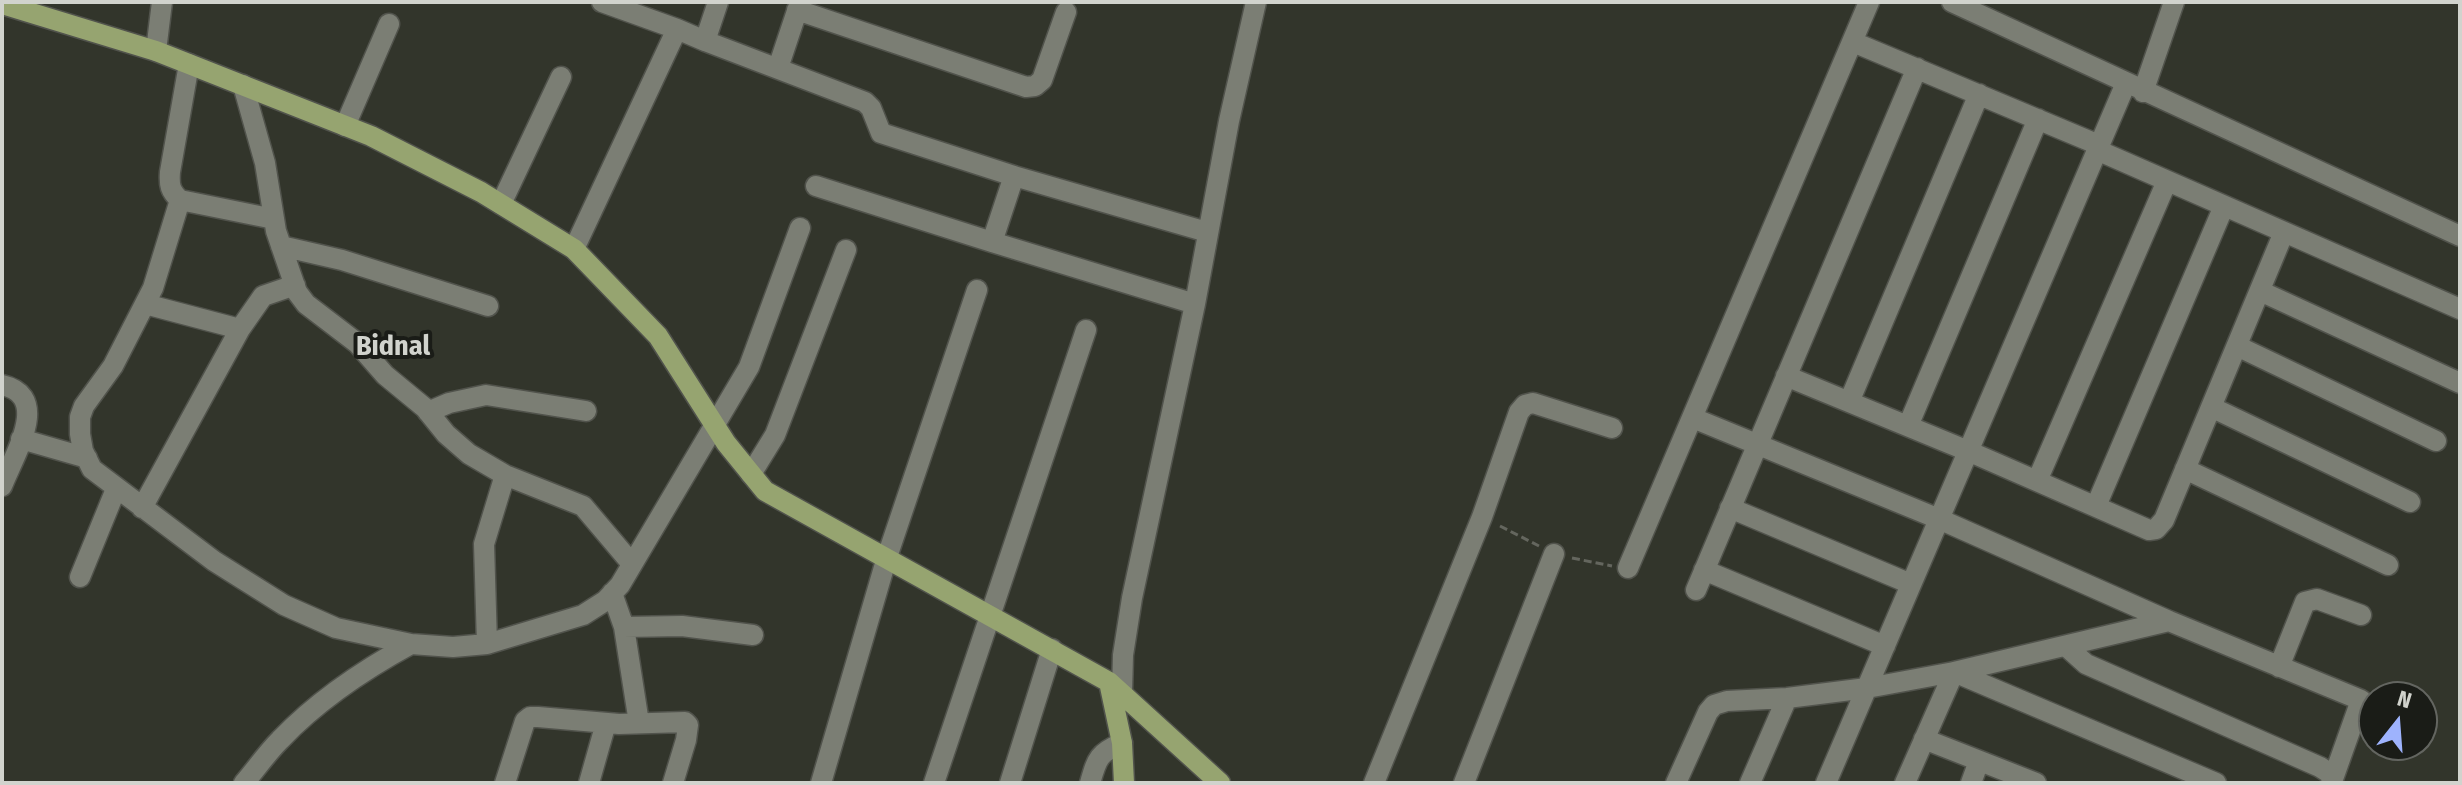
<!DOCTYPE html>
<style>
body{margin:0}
#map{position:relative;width:2462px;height:785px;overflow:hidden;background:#32352b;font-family:"Fira Sans Condensed",sans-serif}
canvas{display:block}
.frame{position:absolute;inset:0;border:4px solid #d1d3cd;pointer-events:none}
.north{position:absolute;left:2358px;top:681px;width:80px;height:80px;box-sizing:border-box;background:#1a1c17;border:2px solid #636560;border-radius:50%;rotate:17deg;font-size:22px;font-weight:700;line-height:32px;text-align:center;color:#d1d3cd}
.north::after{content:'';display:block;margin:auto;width:28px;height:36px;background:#9eb3fd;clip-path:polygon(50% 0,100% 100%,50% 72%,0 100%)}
</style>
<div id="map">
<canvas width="2462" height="785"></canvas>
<div class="frame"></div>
<div class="north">N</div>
</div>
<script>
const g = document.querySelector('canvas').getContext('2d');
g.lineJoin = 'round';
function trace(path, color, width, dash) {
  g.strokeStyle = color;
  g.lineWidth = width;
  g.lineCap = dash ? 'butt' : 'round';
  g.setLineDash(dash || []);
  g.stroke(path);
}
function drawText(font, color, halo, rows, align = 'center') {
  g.font = font + ' "Fira Sans Condensed",sans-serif';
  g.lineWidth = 8;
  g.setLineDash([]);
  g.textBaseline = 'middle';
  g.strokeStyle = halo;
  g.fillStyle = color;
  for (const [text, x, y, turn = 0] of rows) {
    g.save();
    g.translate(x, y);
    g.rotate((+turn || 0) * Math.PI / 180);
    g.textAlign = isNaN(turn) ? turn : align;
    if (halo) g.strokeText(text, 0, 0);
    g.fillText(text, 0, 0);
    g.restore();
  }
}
const path = new Path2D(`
 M1500,526L1539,546
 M1572,558L1612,566`);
const minor = new Path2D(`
 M602,2L677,29
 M1952,2L2460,236
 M797,10L1026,87L1035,86L1042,80L1066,12
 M705,41L865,102L871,108L881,133L1014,176L1207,232
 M1853,42L2099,145
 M156,51L162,2
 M189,64L170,172C169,185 170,191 180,200L274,219
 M778,68L800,2
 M243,85L265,163L276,231L297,292L306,304L357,343L385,375L425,408L446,434L469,454L505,475L583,506L632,564
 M2143,92L2174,2
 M345,126L389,24
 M2097,150L2460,309
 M816,186L992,242L1195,304
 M180,200L153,288L113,366L84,406L80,417V434L83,451L92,469L214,561L284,605L336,628L411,644L453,647L487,644L583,615L605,601L620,585L749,367L800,228
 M501,204L561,77
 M992,242L1014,176
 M281,246L342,260L488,306
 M574,249L677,29L705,41L718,2
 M2260,291L2460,383
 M145,304L240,329
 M2237,346L2436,441
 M1786,376L1968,451L2149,530L2156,529L2164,520L2284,232
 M2,385C52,396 14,455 2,486
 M1849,402L1979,94
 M2211,407L2410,502
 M428,412L449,403L486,395L586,411
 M1693,418L1939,519L2169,621L2361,700L2334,776
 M1908,426L2038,119
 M21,439L87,458
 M2185,469L2388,565
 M751,474L775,435L846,250
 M2037,481L2167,181
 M2096,506L2224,206
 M142,508L240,329L263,296L295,285
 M1730,508L1911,584
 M1628,568L1869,2
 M1704,570L1885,646
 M80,577L116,489
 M1696,590L1917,68
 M612,593L624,627L639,723
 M624,627L682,626L753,635
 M487,644L484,544L505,475
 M2067,647L2086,664L2320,767L2334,776L2331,783
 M2279,667L2305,602L2317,599L2361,615
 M1122,693L1123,655L1132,598L1195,304L1229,121L1256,2
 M1924,739L2036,783
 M244,783C256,769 267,753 280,740C317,701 365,669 411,644
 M505,783L525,721L530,717H538L619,724L685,722L688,725L686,740L673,783
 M589,783L606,723
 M821,783L887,557L977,290
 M934,783L1086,330
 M1010,783L1052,649
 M1090,783C1097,759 1098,753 1122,743
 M1374,783L1482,517L1519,412L1525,405L1533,403L1612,428
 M1464,783L1554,554
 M1676,783L1708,712L1714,705L1727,701L1787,698L1867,688L1954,672L2216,783
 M1750,783L1787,698
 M1826,783L2126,83
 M1905,783L1954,672L2169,621
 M1971,783L1979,761`);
const major = new Path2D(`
 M2,4L156,51L371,136L481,192L574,249L658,336L726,443L765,491L1109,682L1220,783
 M1109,682L1122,743L1124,783`);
const districtNames = [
 ["Bidnal",393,347]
];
trace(minor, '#51534c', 23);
trace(major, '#51534c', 23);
trace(path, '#64665e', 3, [8, 4]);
trace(minor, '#7b7e74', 20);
trace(major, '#96a470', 20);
drawText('bold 28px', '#d1d3cd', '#1a1c17', districtNames);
</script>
